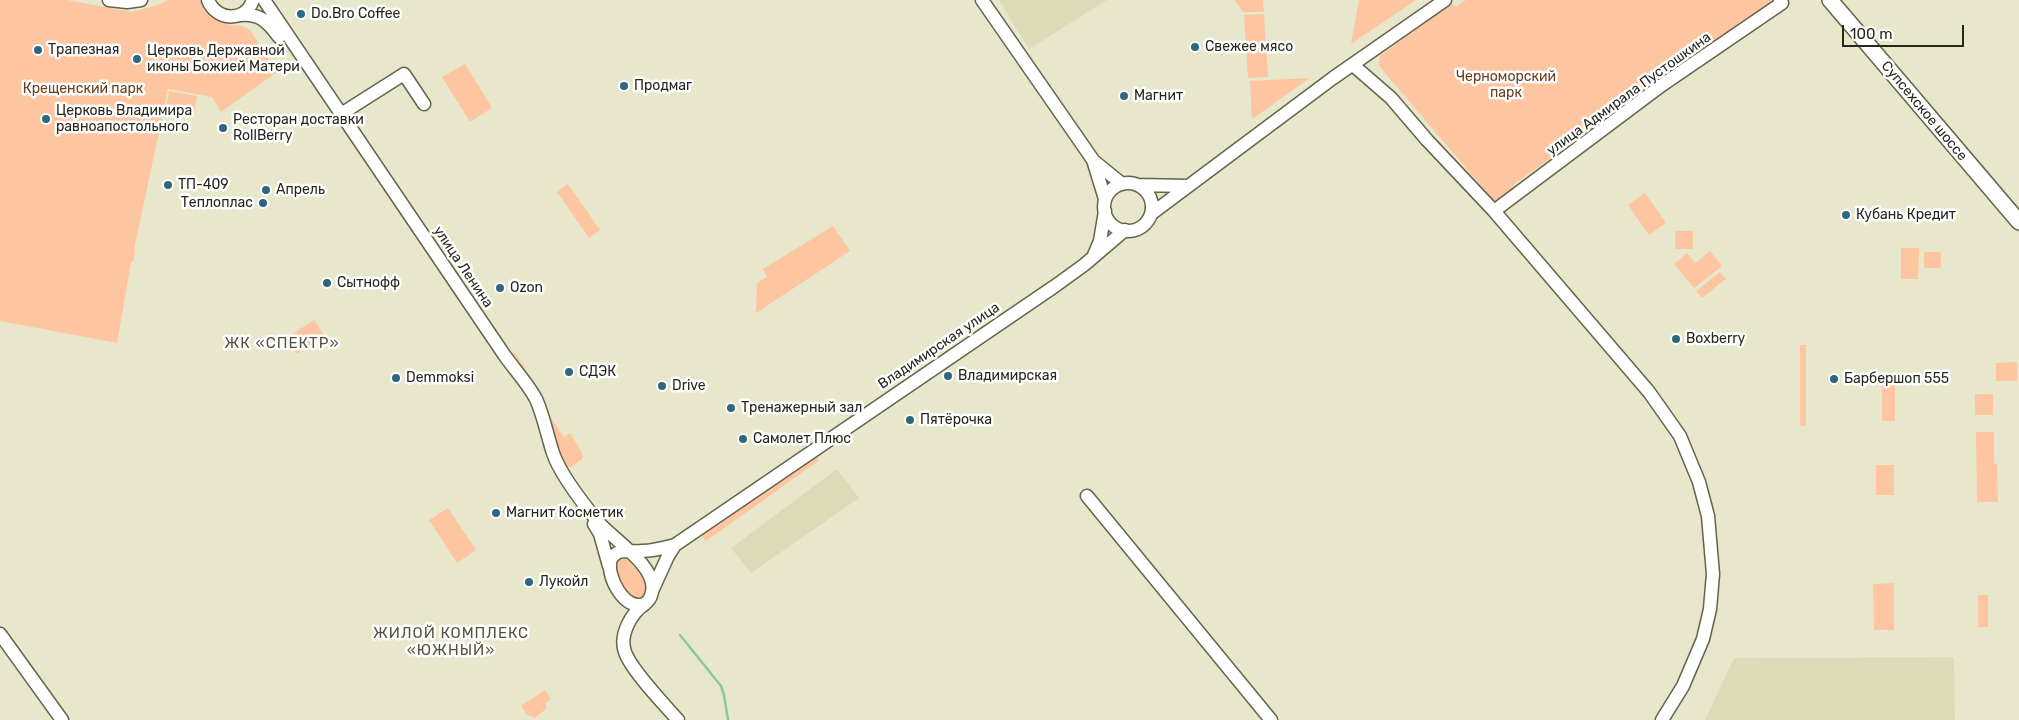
<!DOCTYPE html>
<meta charset="utf-8">
<style>
body{margin:0}
#map{position:relative;width:2019px;height:720px;overflow:hidden;background:#e8e6cb;font-family:Rubik,sans-serif}
canvas{display:block}
.scale{position:absolute;left:1842px;top:25px;width:122px;height:22px;box-sizing:border-box;border:2px solid #28271d;border-top:0;padding-left:6px;font-size:15px;line-height:18px;white-space:nowrap;color:#28271d;-webkit-text-stroke:4px #fff;paint-order:stroke}
</style>
<div id="map">
<canvas width="2019" height="720"></canvas>
<div class="scale">100 m</div>
</div>
<script>
const g = document.querySelector('canvas').getContext('2d');
g.lineJoin = 'round';
function paint(path, color) {
  g.fillStyle = color;
  g.fill(path, 'evenodd');
}
function trace(path, color, width, dash) {
  g.strokeStyle = color;
  g.lineWidth = width;
  g.lineCap = dash ? 'butt' : 'round';
  g.setLineDash(dash || []);
  g.stroke(path);
}
function drawText(font, color, halo, rows, align = 'center') {
  g.font = font + ' Rubik,sans-serif';
  g.lineWidth = 5;
  g.setLineDash([]);
  g.textBaseline = 'middle';
  g.strokeStyle = halo;
  g.fillStyle = color;
  for (const [text, x, y, turn = 0] of rows) {
    g.save();
    g.translate(x, y);
    g.rotate((+turn || 0) * Math.PI / 180);
    g.textAlign = isNaN(turn) ? turn : align;
    if (halo) g.strokeText(text, 0, 0);
    g.fillText(text, 0, 0);
    g.restore();
  }
}
const built = new Path2D(`
 M999,0H1107L1029,49Z
 M837,469L859,498L751,573L731,548Z
 M1954,657L1955,720H1705L1734,658Z`);
const green = new Path2D(`
 M0,0H67L132,12L158,5L168,0H200C207,10 219,22 231,25C239,26 243,25 250,30L277,72L221,112L212,97L168,89L135,245L134,260L131,262L117,343L0,321Z
 M1235,0H1263L1264,12H1243Z
 M1359,0H1416L1351,44Z
 M1466,0H1776L1514,184L1513,192L1503,200H1493L1379,66L1380,56L1451,3L1456,7Z
 M1264,14L1268,77L1248,78L1244,15Z
 M465,64L492,108L470,122L442,77Z
 M1310,78L1252,119L1250,81Z
 M169,91L197,96L194,114L166,109Z
 M568,184L600,230L589,238L557,192Z
 M1645,193L1666,223L1649,235L1628,205Z
 M833,226L850,251L756,313L757,283L767,277L763,269Z
 M1675,231H1693V249H1675Z
 M1901,248H1919L1918,279H1901Z
 M1710,251L1722,266L1694,288L1674,264L1687,253L1695,263Z
 M1924,252H1941V268H1924Z
 M1720,272L1726,279L1702,298L1696,291Z
 M314,320L324,335L297,354L286,338Z
 M1800,345H1806V426H1800Z
 M509,351L516,354L525,368L520,371L564,437L570,433L582,453L583,458L571,467L565,468L547,422L507,354Z
 M2017,362V381H1996V363Z
 M1882,380H1895V421H1882Z
 M1975,394H1993V415H1975Z
 M1976,432H1994V463L1997,464L1998,502H1977Z
 M816,455L819,459L817,462L706,541L701,534Z
 M1876,465H1894V495H1876Z
 M448,508L476,550L457,563L429,520Z
 M626,557L628,558L646,584L647,595L638,601L627,594L614,571L616,558Z
 M1894,583V630H1874L1873,584Z
 M1978,595H1988V627H1978Z
 M545,690L551,699L546,703V709L534,718L529,715L528,716L521,706Z`);
const stream = new Path2D(`
 M680,635L721,686L724,695L728,720`);
const minor = new Path2D(`
 M109,0L127,2L141,0
 M208,0C216,21 245,23 253,0
 M264,0L505,356C515,370 528,384 536,399C544,417 547,435 553,453C560,474 585,506 599,523C613,539 658,567 652,592C651,597 648,602 644,604C625,612 605,575 611,559C612,557 616,553 619,552C625,550 635,552 642,551C653,551 664,548 675,545L1055,286L1084,265L1125,230
 M982,0L1093,160L1105,199
 M240,15C260,13 268,22 279,37
 M1353,65L1391,98L1427,140L1494,211L1649,392L1680,436L1699,482L1708,516L1713,574L1710,609L1703,639L1683,686L1662,720
 M341,114L404,74L424,104
 M1095,162L1122,184
 M1104 207a24 24 0 1 1 48 0a24 24 0 1 1-48 0Z
 M1138,185L1187,186
 M1494,211L1662,85L1782,3L1780,0
 M1151,214L1333,78L1445,0
 M1094,255L1100,241L1105,211
 M1087,496L1271,720
 M594,524L600,534L609,566
 M653,589L668,556L675,545
 M645,604C631,613 619,635 625,652C631,670 664,704 678,720
 M0,634L62,720`);
const major = new Path2D(`
 M1830,0L2019,222`);
const markers = [
 [301,14,5,"#2b687e"],
 [1195,47,5,"#2b687e"],
 [38,50,5,"#2b687e"],
 [137,59,5,"#2b687e"],
 [624,86,5,"#2b687e"],
 [1124,96,5,"#2b687e"],
 [46,119,5,"#2b687e"],
 [223,128,5,"#2b687e"],
 [168,185,5,"#2b687e"],
 [266,190,5,"#2b687e"],
 [263,203,5,"#2b687e"],
 [1846,215,5,"#2b687e"],
 [327,283,5,"#2b687e"],
 [500,288,5,"#2b687e"],
 [1676,339,5,"#2b687e"],
 [569,372,5,"#2b687e"],
 [948,376,5,"#2b687e"],
 [396,378,5,"#2b687e"],
 [1834,379,5,"#2b687e"],
 [662,386,5,"#2b687e"],
 [731,408,5,"#2b687e"],
 [910,420,5,"#2b687e"],
 [743,439,5,"#2b687e"],
 [496,513,5,"#2b687e"],
 [529,582,5,"#2b687e"]
];
const poiNames = [
 ["Do.Bro Coffee",311,14],
 ["Свежее мясо",1205,47],
 ["Трапезная",48,50],
 ["Церковь Державной",147,51],
 ["иконы Божией Матери",147,67],
 ["Продмаг",634,86],
 ["Магнит",1134,96],
 ["Церковь Владимира",56,111],
 ["равноапостольного",56,127],
 ["Ресторан доставки",233,120],
 ["RollBerry",233,136],
 ["ТП-409",178,185],
 ["Апрель",276,190],
 ["Теплоплас",253,203,"right"],
 ["Кубань Кредит",1856,215],
 ["Сытнофф",337,283],
 ["Ozon",510,288],
 ["Boxberry",1686,339],
 ["СДЭК",579,372],
 ["Владимирская",958,376],
 ["Demmoksi",406,378],
 ["Барбершоп 555",1844,379],
 ["Drive",672,386],
 ["Тренажерный зал",741,408],
 ["Пятёрочка",920,420],
 ["Самолет Плюс",753,439],
 ["Магнит Косметик",506,513],
 ["Лукойл",539,582]
];
const parkNames = [
 ["Черноморский",1506,77],
 ["парк",1506,93],
 ["Крещенский парк",83,89]
];
const streetNames = [
 ["улица Адмирала Пустошкина",1629,94,-36],
 ["Супсехское шоссе",1924,111,50],
 ["улица Ленина",463,267,56],
 ["Владимирская улица",939,346,-34]
];
const neighbourhoodNames = [
 ["ЖК «СПЕКТР»",282,344],
 ["ЖИЛОЙ КОМПЛЕКС",451,634],
 ["«ЮЖНЫЙ»",451,651]
];
paint(built, '#dddbb7');
paint(green, '#fdc6a1');
trace(stream, '#85cc99', 2.5);
trace(minor, '#65644b', 15);
trace(major, '#65644b', 18);
trace(minor, '#fff', 12);
trace(major, '#fff', 15);
for (const [x, y, r, color] of markers) {
  const dot = new Path2D();
  dot.arc(x, y, r, 0, 2 * Math.PI);
  g.fillStyle = color;
  g.fill(dot);
  trace(dot, '#fff', 2);
}
drawText('14px', '#28271d', '#fff', poiNames, 'left');
drawText('14px', '#6a3d1b', '#fff', parkNames);
drawText('14px', '#28271d', '#fff', streetNames);
g.letterSpacing = '1px';
drawText('15px', '#55533b', '#fff', neighbourhoodNames);
g.letterSpacing = '0px';
</script>
